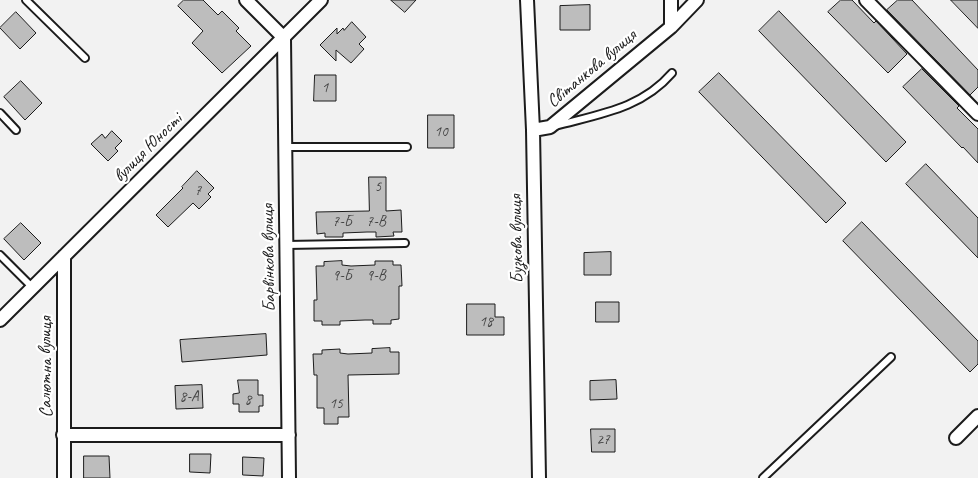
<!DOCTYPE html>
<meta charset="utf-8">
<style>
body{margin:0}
canvas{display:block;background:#f2f2f2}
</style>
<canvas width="978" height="478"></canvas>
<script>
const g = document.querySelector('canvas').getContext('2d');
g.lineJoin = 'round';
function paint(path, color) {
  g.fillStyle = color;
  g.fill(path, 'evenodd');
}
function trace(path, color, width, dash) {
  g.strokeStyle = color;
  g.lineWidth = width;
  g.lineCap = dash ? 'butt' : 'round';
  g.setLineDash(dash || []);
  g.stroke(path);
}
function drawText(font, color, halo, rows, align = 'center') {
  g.font = font + ' Caveat,sans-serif';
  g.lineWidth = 4.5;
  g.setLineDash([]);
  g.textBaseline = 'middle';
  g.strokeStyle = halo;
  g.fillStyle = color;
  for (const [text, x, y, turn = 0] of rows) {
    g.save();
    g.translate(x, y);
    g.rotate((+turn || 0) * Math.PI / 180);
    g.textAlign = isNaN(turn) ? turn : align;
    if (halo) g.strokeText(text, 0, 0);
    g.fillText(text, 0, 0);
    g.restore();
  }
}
const building = new Path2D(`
 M184,0H203L218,15L222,11L239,28L236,31L251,46L222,73L192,43L203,31L178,6Z
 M391,0H416L405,12Z
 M841,0H852L874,23L876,21L907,54L888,73L828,12Z
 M898,0H912L978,70V87L970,95L887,10Z
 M951,0H978V28Z
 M590,5V30H560V6Z
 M779,11L906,142L886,162L759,31Z
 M16,12L36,33L20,49L0,28Z
 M352,22L366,37L359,44L364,49L351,63L336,50V61L320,45L337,28V34L343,28L344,30Z
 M922,69L959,106L957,108L978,129V163L963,147L962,148L903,87Z
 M719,73L846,203L826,223L699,92Z
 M315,75H336V101H314Z
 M21,81L42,103L25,120L4,97Z
 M428,115H454V148H428Z
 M112,131L122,141L115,148L118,151L108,161L91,144L102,134L105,138Z
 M926,164L978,218V258L906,184Z
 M197,171L214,188L208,194L211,197L199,209L193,203L168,227L156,215L183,188L182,187Z
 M369,177H386V211L401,210L402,232H393L394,236L376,237V232H367L343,233V237H325V233L317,234L316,212L369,211Z
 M862,222L978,341V364L970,372L843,241Z
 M21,223L41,243L24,260L4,239Z
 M611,252V275H584V253Z
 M342,261V265L351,266L375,265V261H393V265H401L402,286H399V319L391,320V324H373V320H365L340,321V325H322V321H314V300H317L316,266H324V262Z
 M596,302H619V322H596Z
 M467,304H495V317H504V335H467Z
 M266,334L267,355L182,362L180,340Z
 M390,348V352H399V374L348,375L349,417H338V424H324V408H317V375H314L313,354H322V350L340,349V353L348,354L372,353V349Z
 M238,380H258V395H263V406H259V412H239V404H233V394L239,393Z
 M616,380L617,399L590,400V381Z
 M202,385L203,408L176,409L175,386Z
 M591,429H615V452H592Z
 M190,454H211L210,473L190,472Z
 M84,456H109L110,478H84Z
 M243,457L264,458L263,476L243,475Z`);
const lane = new Path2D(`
 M26,0L85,58
 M0,113L16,130
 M555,126C599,114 641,109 672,73
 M285,147H407
 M286,245L405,243
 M0,255L33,288
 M763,478L891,357`);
const street = new Path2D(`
 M246,0L284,38L289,478
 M527,0L533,130L539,478
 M866,0L978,114
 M671,27V0
 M533,130L550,127L671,27L697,0
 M0,320L321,0
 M63,435H289
 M956,438L978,416
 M64,478V256`);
const numberNames = [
 ["1",325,88],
 ["10",441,132],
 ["5",378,187],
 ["7",198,191],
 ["7-Б",342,222],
 ["7-В",376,222],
 ["9-Б",342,276],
 ["9-В",376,276],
 ["18",486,322],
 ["8-А",189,397],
 ["8",248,400],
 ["15",336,404],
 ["27",603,440]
];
const streetNames = [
 ["Світанкова вулиця",592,69,-40],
 ["вулиця Юності",148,148,-45],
 ["Бузкова вулиця",517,239,-91],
 ["Барвінкова вулиця",269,258,-91],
 ["Салютна вулиця",46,367,-90]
];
paint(building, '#bdbdbd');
trace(building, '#1c1c1c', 1);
trace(lane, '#1c1c1c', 10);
trace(street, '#1c1c1c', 16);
trace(lane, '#fff', 6);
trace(street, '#fff', 12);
drawText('15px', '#444', null, numberNames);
drawText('18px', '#1c1c1c', '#fff', streetNames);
</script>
